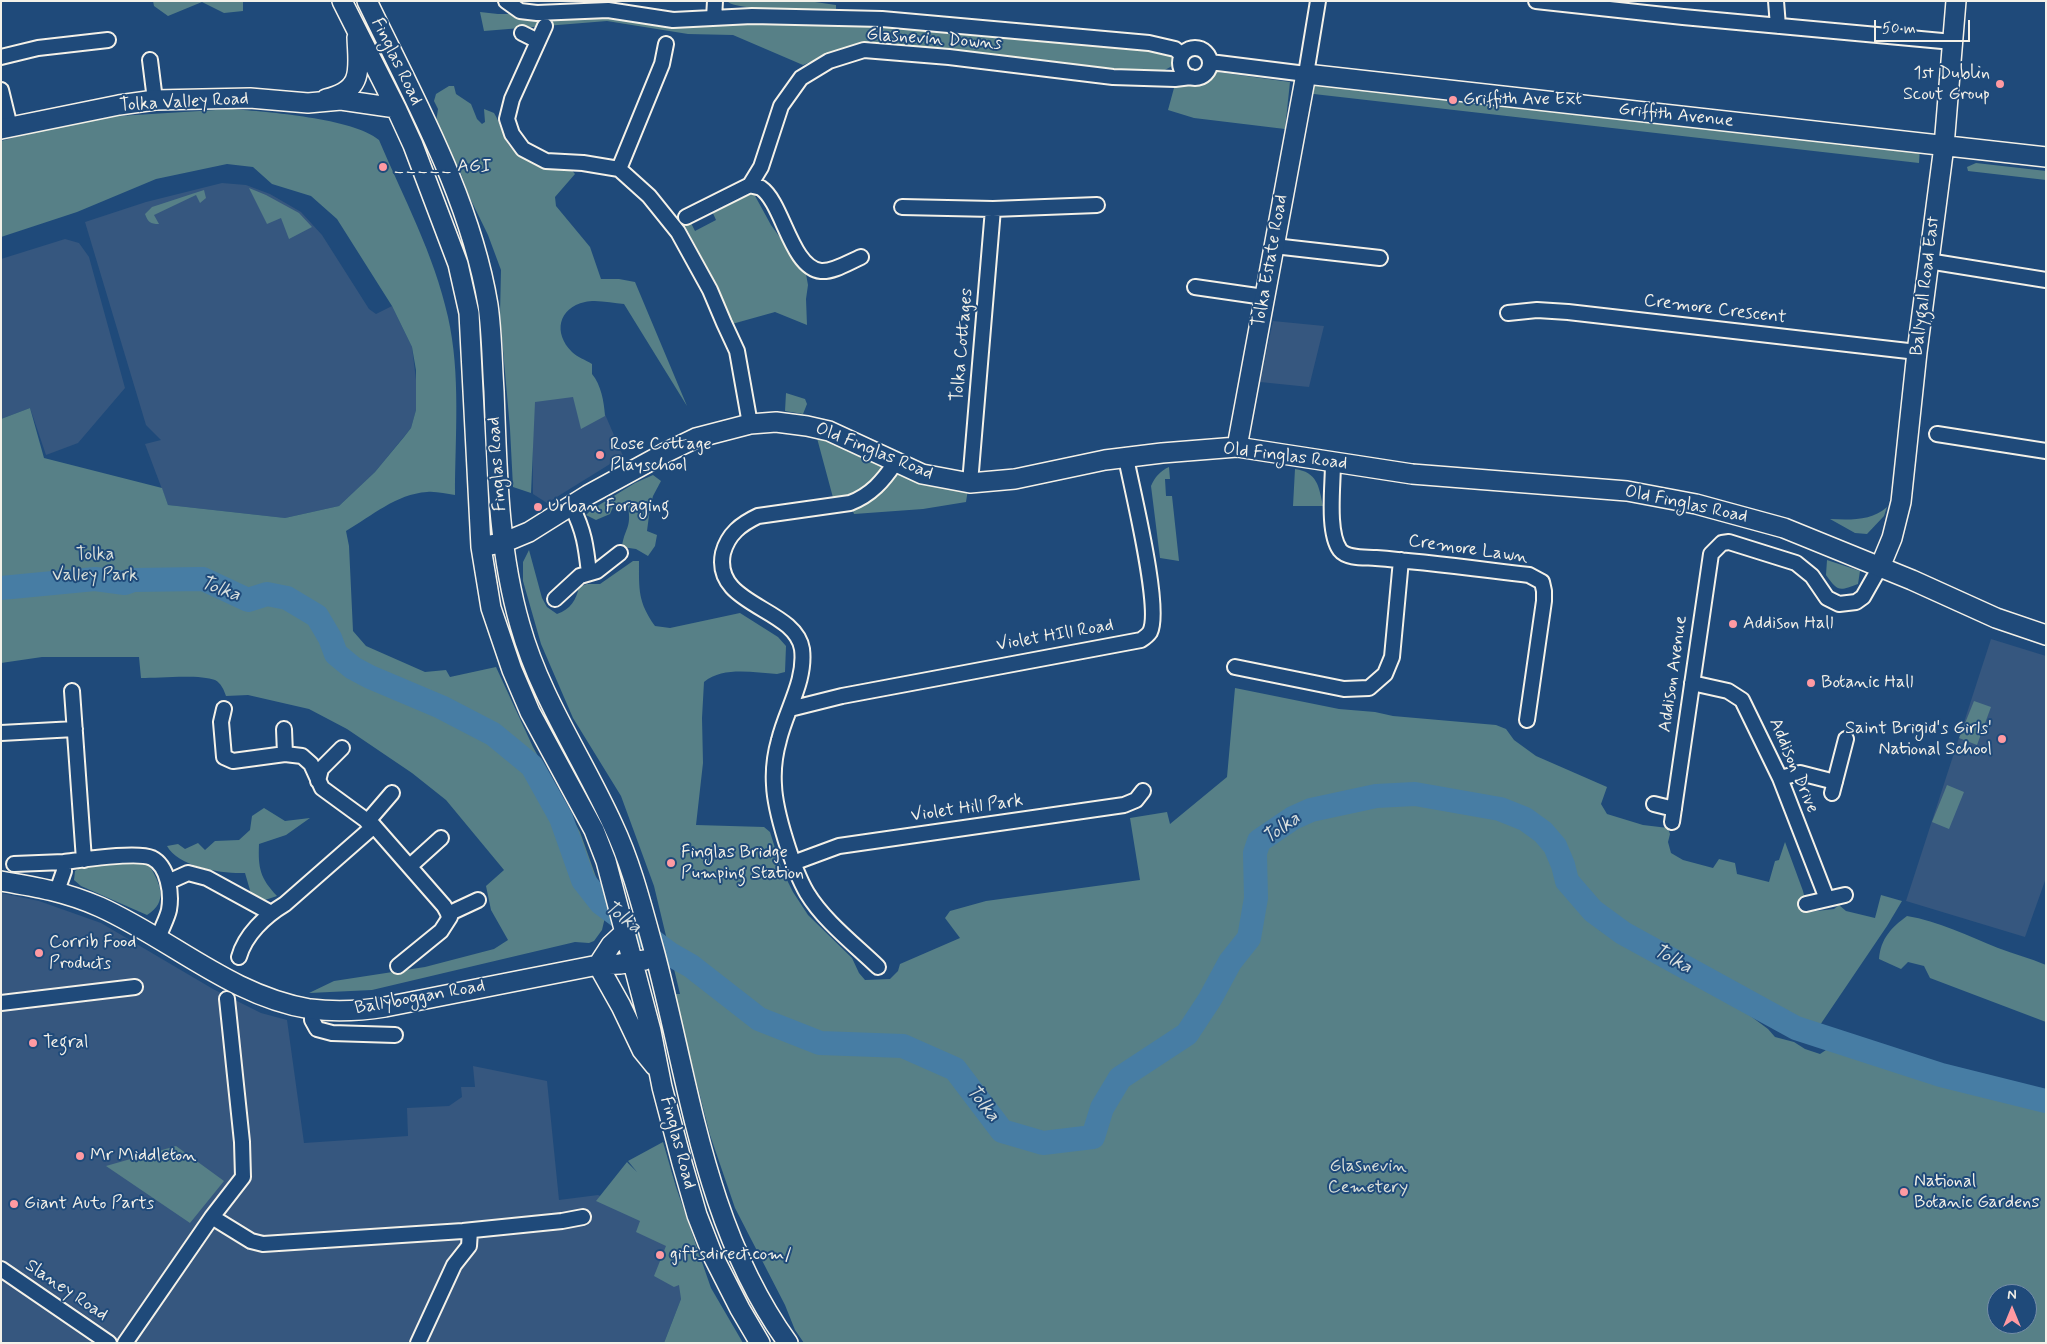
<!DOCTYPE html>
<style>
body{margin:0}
#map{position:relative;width:2047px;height:1344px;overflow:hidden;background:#1f4a7a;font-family:Mynerve,sans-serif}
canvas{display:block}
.frame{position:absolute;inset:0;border:2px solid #f4f1e8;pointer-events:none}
.north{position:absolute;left:1987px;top:1284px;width:50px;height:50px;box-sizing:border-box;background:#1f4a7a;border:1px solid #748da6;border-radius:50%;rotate:0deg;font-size:14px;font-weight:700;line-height:20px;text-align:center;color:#f4f1e8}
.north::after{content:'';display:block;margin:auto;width:18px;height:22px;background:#ff9aa2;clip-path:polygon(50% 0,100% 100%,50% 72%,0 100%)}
.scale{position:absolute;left:1874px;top:20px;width:96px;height:22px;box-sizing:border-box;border:2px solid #f4f1e8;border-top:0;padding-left:6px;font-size:15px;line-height:18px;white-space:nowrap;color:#f4f1e8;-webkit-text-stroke:4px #1f4a7a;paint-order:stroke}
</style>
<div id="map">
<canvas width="2047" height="1344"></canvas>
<div class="frame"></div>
<div class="north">N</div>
<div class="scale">50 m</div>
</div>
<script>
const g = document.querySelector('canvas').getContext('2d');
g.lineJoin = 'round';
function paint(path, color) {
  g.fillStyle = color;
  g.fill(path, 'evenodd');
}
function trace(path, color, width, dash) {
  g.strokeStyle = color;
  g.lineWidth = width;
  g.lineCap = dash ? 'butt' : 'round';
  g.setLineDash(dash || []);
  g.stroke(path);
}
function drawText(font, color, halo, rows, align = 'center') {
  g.font = font + ' Mynerve,sans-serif';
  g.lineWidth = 4;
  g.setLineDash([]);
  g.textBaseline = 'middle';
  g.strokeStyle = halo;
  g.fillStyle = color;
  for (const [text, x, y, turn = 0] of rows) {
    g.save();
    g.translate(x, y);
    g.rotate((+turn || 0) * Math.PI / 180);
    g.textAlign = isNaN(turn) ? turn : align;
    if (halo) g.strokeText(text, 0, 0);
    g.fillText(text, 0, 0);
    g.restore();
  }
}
const built = new Path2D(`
 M222,183L246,185L270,194L301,212L322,235L369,309L376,314L392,306L412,347L417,388L416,410L411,428L375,472L339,506L285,518L168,505L145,444L161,440L146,425L85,222L146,202Z
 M65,239L79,243L89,257L125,388L78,443L46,455L30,408L1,419V259Z
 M1273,321L1324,326L1309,387L1260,382Z
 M573,392L604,412L623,456L547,503L533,494L532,398Z
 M1991,639L2046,656V878L2025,937L1906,901Z
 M1,893L39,901L101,923L213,989L261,1013L287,1020L304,1143L408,1136L407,1108L449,1106L462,1097L461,1087H475L473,1066L547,1081L559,1200L598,1195L652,1219L678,1248L681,1299L664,1343H1Z`);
const green = new Path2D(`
 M153,1H243V11L224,13L202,2L168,16L154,6Z
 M727,1H808L836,5V9C817,9 736,12 727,1Z
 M480,12L498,14H607L715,24L883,25L1153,50L1171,55L1173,61L1172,66L1165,70L1131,72L949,50L870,44L850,46L803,65L733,35L688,34L607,21L484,31Z
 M1217,72L1290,82L1285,129L1194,118L1168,110L1174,88L1181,84H1201Z
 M1309,74L1920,147L1919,163L1305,93Z
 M449,86H454L456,94L471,104L477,119L482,124L485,122L484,109L494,113C501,124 503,139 511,148C530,167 564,157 575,174L555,197L556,206L590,247L601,279H619L635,282L687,406L624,304C612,303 596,299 585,302C558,308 553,333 572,352C577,357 586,360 592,364V374C601,385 604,401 605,416L581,429L573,397L535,402L531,493L513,487L510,429L500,315L501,270L488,235L469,196L459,168L447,148L436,122L438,109L434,101L436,94Z
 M232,109C267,112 353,118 379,140C404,199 434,254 448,317C461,375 455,436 455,495C446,494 436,491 427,492C396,494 372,516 346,531L349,546L353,631L366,646L425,672L446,670L450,677L496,667L533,747L580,832L601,891L606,913L602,930L594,941L589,943L575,942L372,990L309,993L334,981L425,967L494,949L508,940L491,910L486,886L504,870L446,800L412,773L347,729L309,709L248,695L226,696C224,690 221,683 215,680C200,674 158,678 141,678L139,657H42L1,663V419L30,408L44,458L162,488L168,505L285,518L339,506L375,472L404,437L411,428L416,410V370L412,347L392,306L337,219L311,196L272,184L253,167L227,164L156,179L77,212L1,237V141L38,131L103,117Z
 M1976,163L2046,171V180L1968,171L1967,167Z
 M249,188L266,195L299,213L312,227L289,239L281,218L267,224Z
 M204,190L206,198L200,203L196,195L154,215L159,224C150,224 148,222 145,214L152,207Z
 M747,194H754L771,225L806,274L808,285L806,299L807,325L775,312L732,324L716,284L685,226L690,221L695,231L716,220L711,209Z
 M786,393L805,399L807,404L803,414L785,411Z
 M814,427L969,483L966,502L923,509L854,514L850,503L835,505Z
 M1169,467L1170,479H1165L1166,496H1172L1179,561L1160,558L1151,486C1155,477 1160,471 1169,467Z
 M1295,469C1317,472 1319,486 1323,506H1293Z
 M653,475L661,481L653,496L650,508L647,531L657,535L655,546L648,556L636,549L622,547C624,529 632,528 628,507H613L610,514L596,520L586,515L591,510L635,483Z
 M1887,507L1884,516L1867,534L1855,533L1830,519C1849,520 1872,521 1887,507Z
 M529,550L542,598L547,607L557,614C571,609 576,600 579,587L587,584H600L633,561H639C639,590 638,602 655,626L670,628L740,613L778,637L786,646L785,672L777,674C754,673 724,666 704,682L702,718L703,763L696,825L764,827L770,832L782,870L793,892L808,915L852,958L859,973L865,980L890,979L898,971L900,964L960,938L945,918L950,911L986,901L1140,880L1130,818L1167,812L1170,824L1227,777L1235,688L1339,709L1375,712L1393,716L1496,725L1506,729L1514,740L1536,756L1607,787L1601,804L1607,814L1643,825L1668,828L1670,834L1668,842L1671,853L1683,860L1713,868L1719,859L1735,863L1737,874L1769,882L1775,861L1779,860L1785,842L1803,891L1808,912L1834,909L1839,905L1846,911L1875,918L1881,895L1902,901L1887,926L1818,1028L1814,1025L1811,1031L1804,1030L1657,951L1606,920L1599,930L1710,986L1768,1029L1775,1037L1794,1042L1805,1049L1820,1054L1832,1046C1847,1050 1860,1058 1874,1063C1891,1070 1909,1075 1926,1080C1965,1092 2007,1097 2046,1110V1343H804L795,1330L785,1305L735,1208L710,1135L674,994H680L654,886L621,796L573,718L541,644L523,581V562ZM1997,1294H2027V1324H1997Z
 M1827,560L1860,571L1858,584C1839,591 1838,592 1826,575Z
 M1974,701L1991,707L1977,745L1959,738Z
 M1947,785L1964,792L1949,829L1932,822Z
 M264,808L285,821L310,818L286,835L259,844C258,868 260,878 277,896L265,900L252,897L245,873C223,874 178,867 167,846L178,844L185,849L198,843L205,850L215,841L239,840L250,830L252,816Z
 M137,861L149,865C160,883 169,902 147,915L81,886L74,880L75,871L86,864Z
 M1907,916C1938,921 1969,936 1998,948C2014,954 2030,958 2046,965V1022L1930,978L1924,966L1908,962L1901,969L1879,959C1881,938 1891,928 1907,916Z
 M663,1142L676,1187L711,1288L743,1343H664L681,1299L679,1285L674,1287L654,1276L666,1246L636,1232L640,1221L596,1201L627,1162L637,1172L628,1161Z
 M176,1146L224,1181L190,1223L106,1166Z`);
const river = new Path2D(`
 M1,588L95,579L125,583L133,580L203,579L248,600L267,594L287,598L317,616L330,638L336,654L353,668L370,677L441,707L493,734L532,766L561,818L583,880L601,903L670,954L691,966L759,1019L820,1043L903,1046L955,1069L1002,1131L1043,1143L1093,1137L1102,1108L1120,1078L1187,1034L1210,999L1230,962L1249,938L1256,898L1255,853L1259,841L1293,818L1311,810L1376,796L1415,794L1500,809L1525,819L1543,832L1555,846L1563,865L1567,881L1593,911L1623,933L1796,1028L1941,1075L2046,1101`);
const street = new Path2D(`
 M506,1L520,11L537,13L608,10L673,20L752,16L882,19L1149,43L1175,49L1182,55
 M1536,1L1683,17L1953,42
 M1776,1L1778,26
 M714,18L715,1
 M545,26L512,99L507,119L512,134L523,149L546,161L583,163L619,169L649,196L678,232L710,290L724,323L737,351L750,424
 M522,33L538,41
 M1180 63a15 15 0 1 1 30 0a15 15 0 1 1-30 0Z
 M1,57L38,48L108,40
 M150,60L155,100
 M1210,62L1306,74L1318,1
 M1,90L10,127
 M619,169L662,64L666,44
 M750,185C753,186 758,187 761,188C783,203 791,268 821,271C834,272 849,262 861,257
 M902,207L993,209L1097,205
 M686,217L750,185L761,167L781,106L801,78L829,61L864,50L949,57L1113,77L1175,79L1191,77
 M1274,246L1380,258
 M1928,261L2046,280
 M1195,287L1264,297
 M1508,313L1537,310L1568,312L1917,352
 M1937,434L2046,451
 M1333,463C1333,486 1327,532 1340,550C1347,559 1366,557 1376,558C1427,562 1478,569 1529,575L1542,582L1544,591V601L1527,720
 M970,483L993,209
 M572,507C584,531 586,546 589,573
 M555,599L580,576L597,571L620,553
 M1235,667L1344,689L1369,688L1385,674L1392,657L1401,560
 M1692,683L1728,691L1742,700L1780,778L1827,899
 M72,691L84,860
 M224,709L221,722L224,757L233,761L285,754L302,756L311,764L322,788L374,826L444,906L450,917L441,931L398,966
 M790,709L842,696L1141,640C1144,638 1148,635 1150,632C1162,609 1132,489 1126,458
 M284,729L285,754
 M1,733L75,729
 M1780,778L1800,773L1835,782
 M318,781L321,769L342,748
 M1832,793L1846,739
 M1654,804L1674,809
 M367,822L392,793
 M1672,822L1711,554L1722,543L1729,542L1796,563L1812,576L1827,598L1839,604L1856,602L1863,597L1880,567
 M793,863L839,846L1124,805L1136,800L1143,791
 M14,864L64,862
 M410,866L441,838
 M168,882L188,873L207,878L271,913
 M57,891L64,871V862C81,860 137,851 152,858C168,866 172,893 169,910C167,919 161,929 158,939
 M1806,904L1845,895
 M448,914L478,900
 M239,957C245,935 265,916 285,904L374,826
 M878,967C854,944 824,921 807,893C793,869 775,812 774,785C773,770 775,754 779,740C786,710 806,681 802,649C795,607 712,606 723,553C728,534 741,524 758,516L850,503C871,495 883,481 895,463
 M1,1003L135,987
 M312,1009V1020L317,1029L332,1033L395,1035
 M212,1217L251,1241L263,1244L463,1231L562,1221L583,1217
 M1,1269L109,1343
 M125,1343L212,1217L243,1177L242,1142L227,999
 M418,1343L454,1265L469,1246L470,1231`);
const secondary = new Path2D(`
 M342,1L396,108L413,145L458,264L469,313L481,547L491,608L512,670L530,712L594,830L606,861L651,1031L662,1087L682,1163L697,1215L713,1256L740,1309L760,1343
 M367,1C414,99 470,197 488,305C492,333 492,363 494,391C497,469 498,549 520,625C540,697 582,757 613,825C632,865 643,911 655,954C690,1087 705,1228 788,1343
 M326,99C365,90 358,68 357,37
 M1,129L119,105L155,100L250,98L308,103L341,100L396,108
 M1237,447L1306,74L2046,157
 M481,547L505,542L529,532L588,495L665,453L696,438L750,424L776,422L807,426L829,431L922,474L970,483L1015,479L1105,460L1162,453L1237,447L1412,474L1627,491L1696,504L1784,528L1912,580L1996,618L2046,635
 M1880,567L1892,538L1901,502L1917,352L1944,146L1956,1
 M1,881C37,887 66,892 100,907C171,939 231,996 310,1009C335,1012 360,1011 385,1007L598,965L620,964L645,960
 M598,965L621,1006L642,1050L655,1066
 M598,965L611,945L625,932`);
const markers = [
 [2000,84,5,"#ff9aa2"],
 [1453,100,5,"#ff9aa2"],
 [383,167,5,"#ff9aa2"],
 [600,455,5,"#ff9aa2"],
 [538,507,5,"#ff9aa2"],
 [1733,624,5,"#ff9aa2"],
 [1811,683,5,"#ff9aa2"],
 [2002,739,5,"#ff9aa2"],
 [671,863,5,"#ff9aa2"],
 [39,953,5,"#ff9aa2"],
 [33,1043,5,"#ff9aa2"],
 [80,1156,5,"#ff9aa2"],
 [1904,1192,5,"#ff9aa2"],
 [14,1204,5,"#ff9aa2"],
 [660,1255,5,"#ff9aa2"]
];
const streetNames = [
 ["Glasnevin Downs",934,40,4],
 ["Finglas Road",396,62,64],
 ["Tolka Valley Road",184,103,-3],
 ["Griffith Avenue",1676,116,6],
 ["Tolka Estate Road",1271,261,-80],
 ["Ballygall Road East",1926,286,-83],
 ["Cremore Crescent",1715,310,7],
 ["Tolka Cottages",963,345,-85],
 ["Old Finglas Road",874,452,22],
 ["Old Finglas Road",1285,457,7],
 ["Finglas Road",498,464,-94],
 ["Old Finglas Road",1686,505,12],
 ["Cremore Lawn",1468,550,8],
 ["Violet HIll Road",1055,636,-10],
 ["Addison Avenue",1674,674,-82],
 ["Addison Drive",1793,766,67],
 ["Violet Hill Park",967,809,-8],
 ["Ballyboggan Road",420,998,-10],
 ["Finglas Road",677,1143,75],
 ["Slaney Road",66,1291,34]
];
const poiNames = [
 ["1st Dublin",1990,74,"right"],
 ["Scout Group",1990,95,"right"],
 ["Griffith Ave Ext",1463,100],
 ["_____ AGI",393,167],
 ["Rose Cottage",610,445],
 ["Playschool",610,466],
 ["Urban Foraging",548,507],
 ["Addison Hall",1743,624],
 ["Botanic Hall",1821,683],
 ["Saint Brigid's Girls'",1992,729,"right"],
 ["National School",1992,750,"right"],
 ["Finglas Bridge",681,853],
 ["Pumping Station",681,874],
 ["Corrib Food",49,943],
 ["Products",49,964],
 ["Tegral",43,1043],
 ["Mr Middleton",90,1156],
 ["National",1914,1182],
 ["Botanic Gardens",1914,1203],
 ["Giant Auto Parts",24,1204],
 ["giftsdirect.com/",670,1255]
];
const parkNames = [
 ["Tolka",95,555],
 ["Valley Park",95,576],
 ["Glasnevin",1368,1167],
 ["Cemetery",1368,1188]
];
const waterNames = [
 ["Tolka",220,590,20],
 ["Tolka",1282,829,-35],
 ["Tolka",622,918,37],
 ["Tolka",1672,960,29],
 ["Tolka",982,1104,52]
];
paint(built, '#36577f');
paint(green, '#578087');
trace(river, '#477da4', 24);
trace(street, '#f4f1e8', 18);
trace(secondary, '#f4f1e8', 22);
trace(street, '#1f4a7a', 14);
trace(secondary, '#1f4a7a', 19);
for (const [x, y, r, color] of markers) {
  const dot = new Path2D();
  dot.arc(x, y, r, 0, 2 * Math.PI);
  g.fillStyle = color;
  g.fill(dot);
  trace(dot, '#1f4a7a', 2);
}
drawText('18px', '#f4f1e8', '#1f4a7a', streetNames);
drawText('18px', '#f4f1e8', '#1f4a7a', poiNames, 'left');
drawText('18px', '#dce0d9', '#1f4a7a', parkNames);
drawText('italic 19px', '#dae0de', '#1f4a7a', waterNames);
</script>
